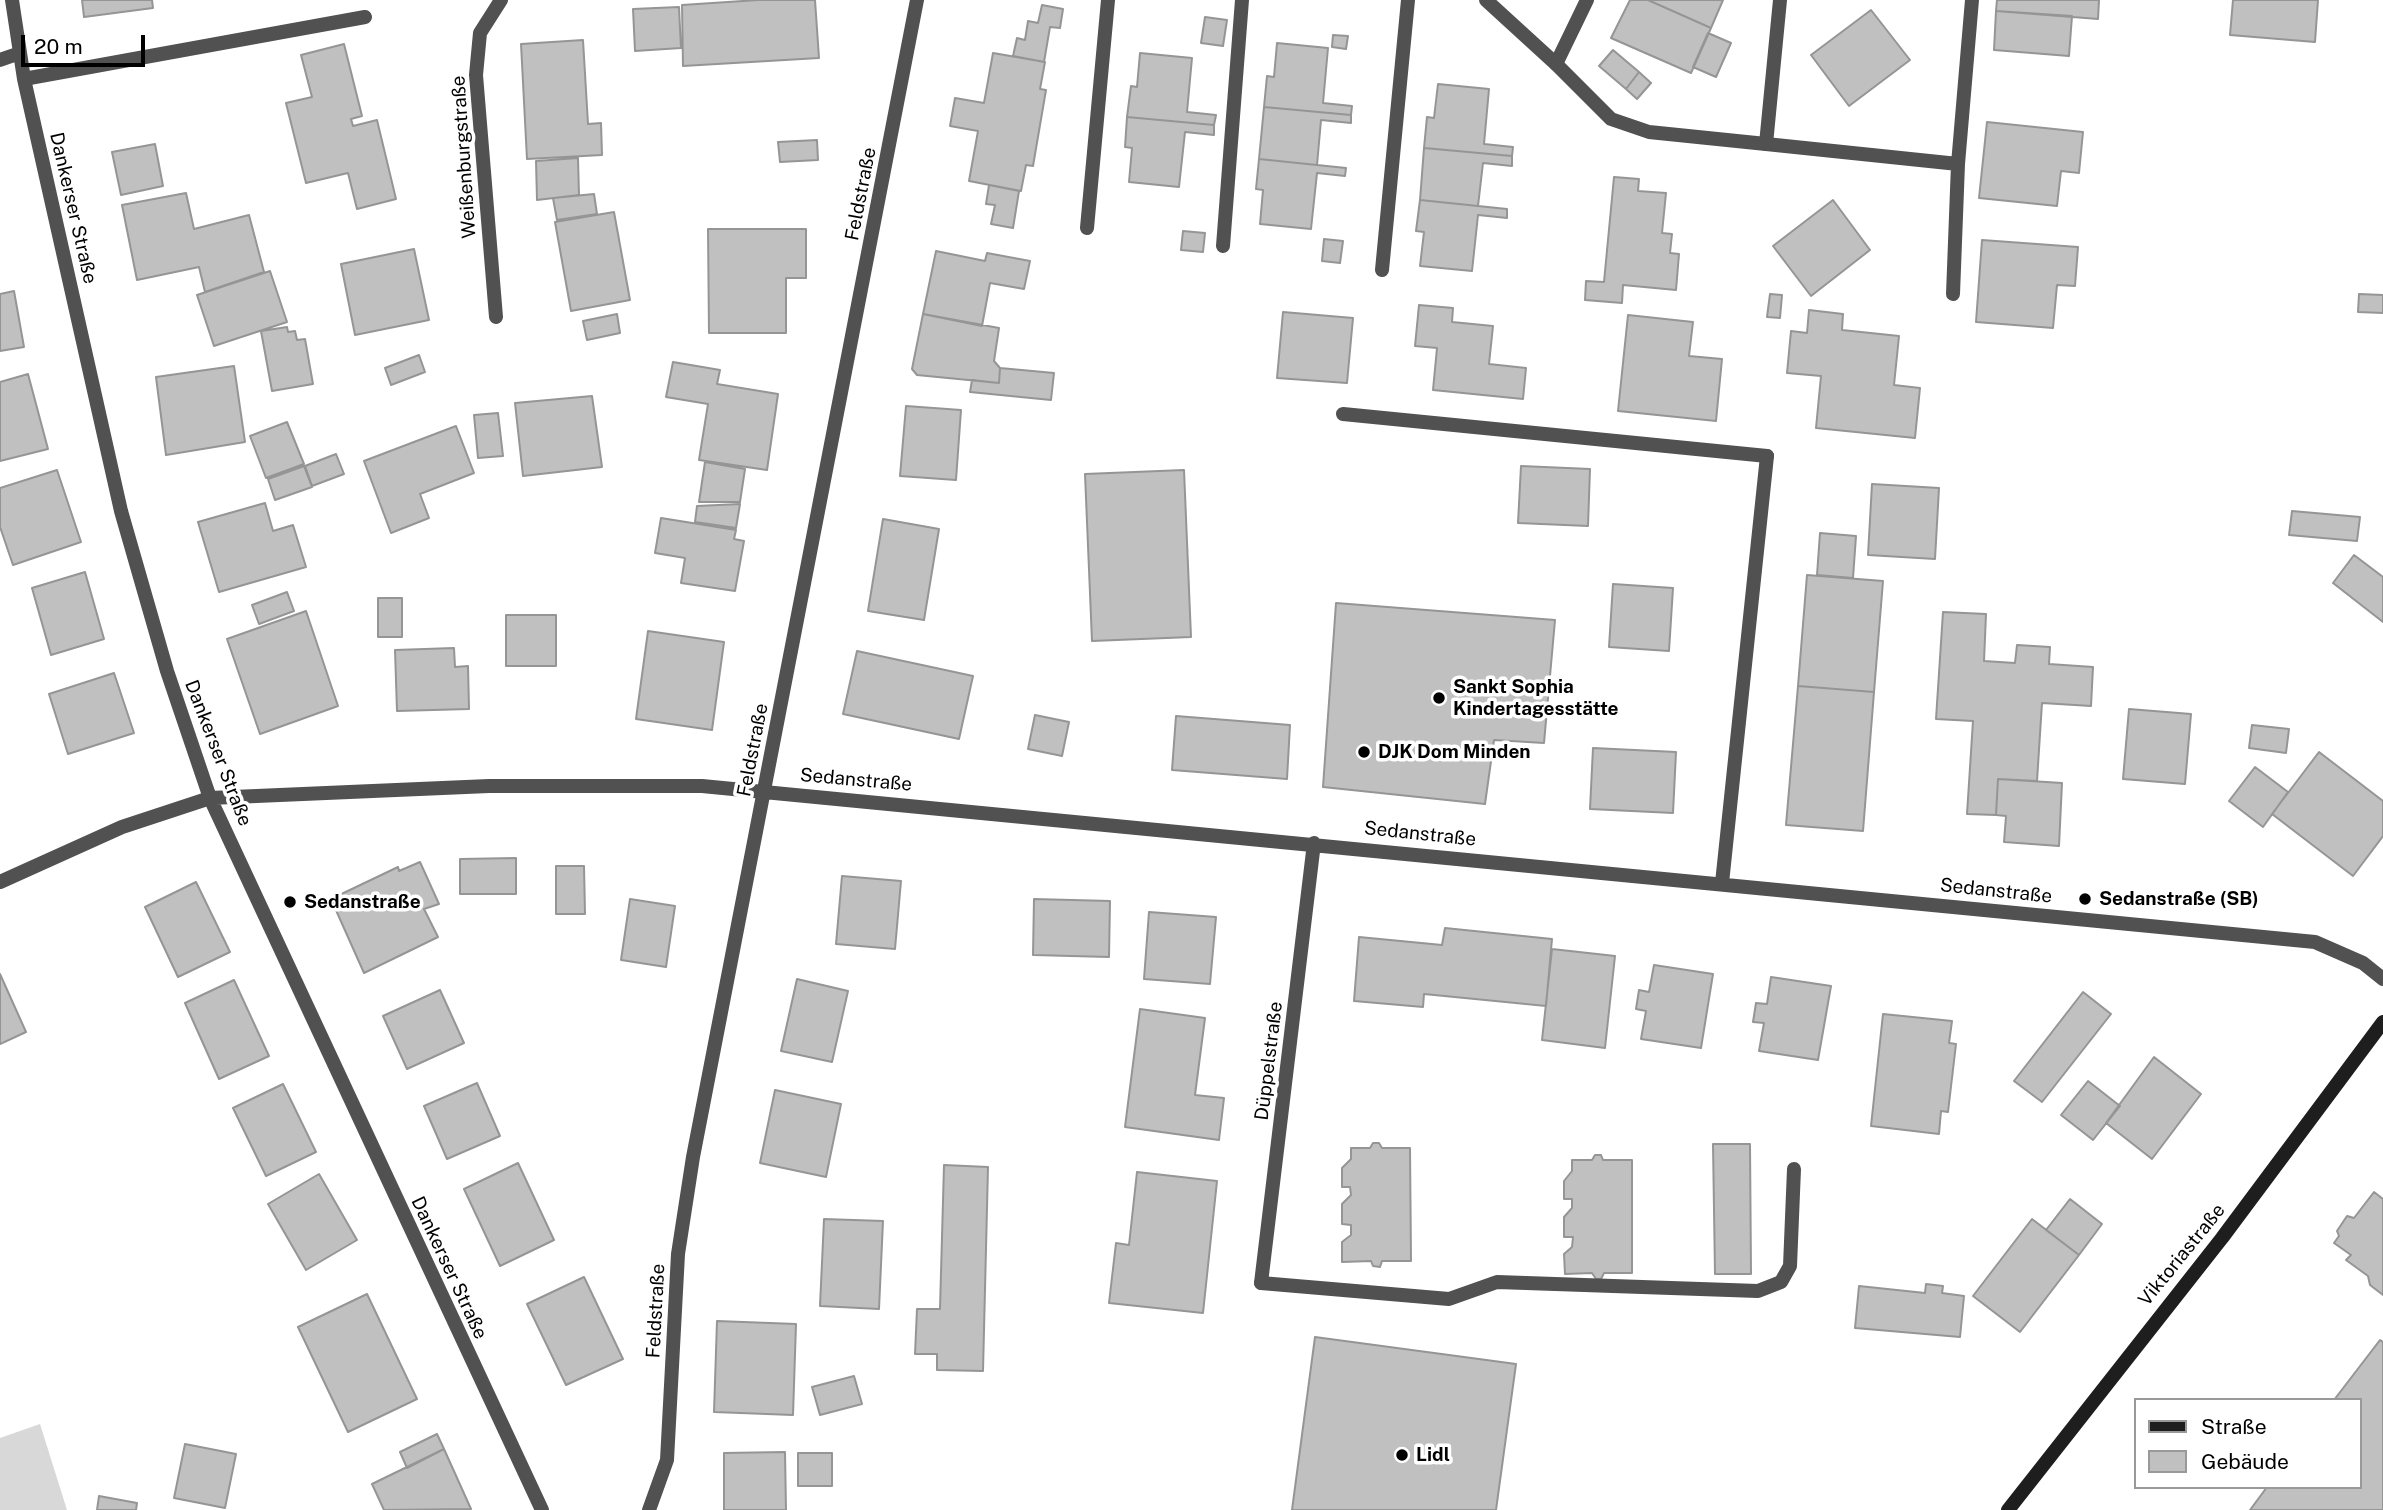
<!DOCTYPE html>
<meta charset="utf-8">
<style>
body{margin:0}
#map{position:relative;width:2383px;height:1510px;overflow:hidden;background:#fff;font-family:"Public Sans",sans-serif}
canvas{display:block}
.legend{position:absolute;left:2134px;top:1398px;width:228px;height:91px;box-sizing:border-box;background:#fff;border:2px solid #999;margin:0;padding:9px 12px;list-style:none;font-size:21px;color:#000}
.legend li{display:flex;align-items:center;gap:14px;height:35px}
.legend b{width:35px;border:2px solid #999}
.scale{position:absolute;left:21px;top:35px;width:124px;height:32px;box-sizing:border-box;border:4px solid #000;border-top:0;padding-left:9px;font-size:21px;line-height:24px;white-space:nowrap;color:#000;-webkit-text-stroke:5px #fff;paint-order:stroke}
</style>
<div id="map">
<canvas width="2383" height="1510"></canvas>
<ul class="legend">
<li><b style="height:9px;background:#1e1e1e"></b>Straße</li>
<li><b style="height:19px;background:#c0c0c0"></b>Gebäude</li>
</ul>
<div class="scale">20 m</div>
</div>
<script>
const g = document.querySelector('canvas').getContext('2d');
g.lineJoin = 'round';
function paint(path, color) {
  g.fillStyle = color;
  g.fill(path, 'evenodd');
}
function trace(path, color, width, dash) {
  g.strokeStyle = color;
  g.lineWidth = width;
  g.lineCap = dash ? 'butt' : 'round';
  g.setLineDash(dash || []);
  g.stroke(path);
}
function drawText(font, color, halo, rows, align = 'center') {
  g.font = font + ' "Public Sans",sans-serif';
  g.lineWidth = 7;
  g.setLineDash([]);
  g.textBaseline = 'middle';
  g.strokeStyle = halo;
  g.fillStyle = color;
  for (const [text, x, y, turn = 0] of rows) {
    g.save();
    g.translate(x, y);
    g.rotate((+turn || 0) * Math.PI / 180);
    g.textAlign = isNaN(turn) ? turn : align;
    if (halo) g.strokeText(text, 0, 0);
    g.fillText(text, 0, 0);
    g.restore();
  }
}
const green = new Path2D(`
 M40,1424L67,1510H0V1438Z`);
const building = new Path2D(`
 M82,0H152L153,8L84,17Z
 M758,0H815L819,58L683,66L682,5Z
 M1630,0H1648L1711,28L1691,73L1611,38Z
 M1648,0H1723L1711,28Z
 M1997,0H2099L2098,19L1996,11Z
 M2233,0H2318L2315,42L2230,35Z
 M1042,5L1063,9L1060,28L1050,27L1044,62L1013,56L1017,38L1025,40L1028,21L1038,23Z
 M679,7L681,48L635,51L633,9Z
 M1871,10L1910,60L1849,106L1811,55Z
 M1996,11L2072,16L2069,56L1994,50Z
 M1205,17L1227,20L1223,46L1201,43Z
 M1708,33L1731,43L1716,77L1693,67Z
 M1333,35L1348,36L1346,49L1332,47Z
 M583,40L588,124L601,123L602,155L527,159L521,44Z
 M1277,43L1328,48L1323,103L1352,106L1351,115L1264,107L1267,76L1274,77Z
 M344,44L362,116L351,119L353,126L377,120L396,199L357,209L348,173L306,183L286,103L312,97L301,55Z
 M1613,50L1639,72L1626,89L1599,66Z
 M993,53L1045,62L1040,89L1046,90L1033,166L1026,165L1021,191L969,181L978,131L950,126L955,98L984,103Z
 M1140,53L1192,58L1187,112L1216,115L1214,125L1127,117L1131,86L1137,87Z
 M1639,72L1651,83L1637,99L1626,89Z
 M1438,84L1489,89L1484,144L1513,147L1512,156L1424,148L1427,117L1434,118Z
 M1264,107L1351,115V123L1321,120L1317,165L1259,159Z
 M1127,117L1214,125V135L1185,132L1179,187L1129,182L1132,148L1125,147Z
 M1987,122L2083,132L2079,173L2061,171L2057,206L1979,198Z
 M817,140L818,160L780,162L778,142Z
 M155,144L163,186L121,195L112,152Z
 M1424,148L1512,156V166L1483,163L1478,206L1420,200Z
 M578,158L579,195L537,200L536,161Z
 M1259,159L1346,168L1345,176L1317,173L1311,229L1260,224L1263,190L1256,189Z
 M1614,177L1639,179L1638,191L1666,193L1662,233L1672,234L1670,253L1679,254L1676,290L1623,285L1622,303L1585,300L1586,281L1604,282Z
 M989,185L1019,191L1013,228L991,224L995,205L986,204Z
 M186,193L194,229L249,215L264,272L205,292L199,267L137,280L122,205Z
 M594,194L597,214L557,220L553,198Z
 M1420,200L1507,209V218L1478,215L1472,271L1420,266L1424,232L1416,231Z
 M1833,200L1870,250L1811,296L1773,246Z
 M614,212L630,300L571,311L555,222Z
 M708,229H806V278H786V333H709Z
 M1183,231L1205,233L1203,252L1181,250Z
 M1324,239L1343,241L1340,263L1322,261Z
 M1982,240L2078,247L2075,286L2057,285L2053,328L1976,322Z
 M414,249L429,320L355,335L341,264Z
 M936,251L985,261L987,253L1030,261L1024,289L990,283L982,326L923,314Z
 M270,271L287,322L214,346L197,295Z
 M14,291L24,347L0,351V294Z
 M1770,294L1782,295L1780,318L1767,317Z
 M2359,294L2383,295V313L2358,312Z
 M1419,305L1453,308L1452,322L1493,326L1489,364L1526,368L1523,399L1433,390L1437,348L1415,346Z
 M1809,310L1843,314L1842,330L1899,336L1894,385L1920,388L1915,438L1816,428L1821,376L1787,373L1791,331L1807,333Z
 M1283,312L1353,318L1347,383L1277,378Z
 M617,314L620,333L587,340L583,321Z
 M923,314L999,328L994,361L1000,368L999,383L917,375L912,369Z
 M1628,315L1693,322L1689,356L1722,359L1716,421L1618,411Z
 M287,327L288,332L295,331L297,340L305,339L313,384L272,391L261,331Z
 M419,355L425,372L391,385L385,368Z
 M673,362L720,370L717,384L778,394L767,470L699,460L708,404L666,397Z
 M234,366L245,442L166,455L156,377Z
 M1000,368L1054,373L1051,400L970,392L972,380L999,383Z
 M28,374L48,449L0,461V382Z
 M592,396L602,467L523,476L515,403Z
 M906,406L961,410L956,480L900,476Z
 M498,413L503,456L478,458L474,415Z
 M287,422L304,464L266,478L250,436Z
 M456,426L474,473L420,494L429,518L391,533L364,461Z
 M336,454L344,474L312,486L305,466Z
 M705,462L745,469L740,502H699Z
 M304,466L312,487L275,500L268,479Z
 M1521,466L1590,469L1588,526L1518,523Z
 M57,470L81,542L13,565L0,527V488Z
 M1184,470L1191,637L1092,641L1085,474Z
 M1872,484L1939,488L1935,559L1868,555Z
 M265,503L273,531L293,525L306,567L219,592L198,522Z
 M740,504L736,528L695,522L697,506Z
 M2292,511L2360,517L2357,541L2289,535Z
 M661,518L736,530L734,539L744,541L735,591L681,583L685,558L655,553Z
 M883,519L939,529L924,620L868,611Z
 M1820,533L1856,536L1853,578L1817,575Z
 M2354,555L2383,577V622L2333,583Z
 M85,572L104,639L51,655L32,588Z
 M1807,575L1883,581L1874,692L1798,686Z
 M1613,584L1673,588L1669,651L1609,647Z
 M287,592L294,611L259,624L252,605Z
 M378,598H402V637H378Z
 M1336,603L1555,620L1544,743L1494,740L1485,804L1323,787Z
 M306,611L338,706L260,734L227,639Z
 M1943,612L1986,614L1984,661L2015,663L2017,645L2050,647L2049,664L2093,667L2091,706L2042,703L2037,781L1998,779L1996,815L1967,814L1973,721L1936,719Z
 M506,615H556V666H506Z
 M648,631L724,642L712,730L636,719Z
 M454,648L455,667L468,666L469,709L397,711L395,650Z
 M857,651L973,676L959,739L843,714Z
 M114,673L134,733L68,754L49,694Z
 M1798,686L1874,692L1863,831L1786,825Z
 M2129,709L2191,714L2185,784L2123,779Z
 M1035,715L1069,722L1062,756L1028,749Z
 M1176,716L1290,725L1287,779L1172,770Z
 M2252,725L2289,729L2286,753L2249,748Z
 M1593,748L1676,752L1673,813L1590,809Z
 M2319,752L2383,801V836L2353,876L2272,814Z
 M2255,767L2288,792L2263,827L2229,801Z
 M1998,779L2062,783L2059,846L2004,842L2006,816L1996,815Z
 M516,858V894H460V859Z
 M420,862L439,904L424,909L438,937L364,973L331,899L398,867L399,871Z
 M556,866H584L585,914H556Z
 M842,876L901,881L895,949L836,944Z
 M196,882L230,952L178,977L145,907Z
 M630,899L675,906L666,967L621,960Z
 M1034,899L1110,901L1109,957L1033,955Z
 M1149,912L1216,917L1210,984L1144,979Z
 M1445,928L1552,939L1546,1006L1424,994L1423,1007L1354,1001L1359,937L1442,945Z
 M1552,949L1615,956L1605,1048L1542,1040Z
 M1654,965L1713,974L1701,1048L1641,1039L1646,1011L1636,1009L1639,990L1649,992Z
 M0,974L26,1032L0,1044Z
 M1771,977L1831,986L1818,1060L1759,1051L1764,1023L1753,1022L1756,1003L1767,1004Z
 M797,979L848,991L832,1062L781,1051Z
 M234,980L269,1056L219,1079L185,1003Z
 M440,990L464,1043L407,1069L383,1016Z
 M2083,992L2111,1014L2042,1102L2014,1081Z
 M1140,1009L1205,1018L1195,1095L1224,1098L1219,1140L1125,1127Z
 M1883,1014L1952,1021L1949,1043L1956,1044L1948,1112L1941,1111L1939,1134L1871,1126Z
 M2154,1057L2201,1094L2152,1159L2106,1123Z
 M2088,1081L2120,1106L2093,1140L2061,1115Z
 M477,1083L500,1136L447,1159L424,1106Z
 M283,1084L316,1152L266,1176L233,1108Z
 M775,1090L841,1104L826,1177L760,1163Z
 M1373,1143H1379L1382,1148H1410L1411,1261H1382L1380,1267L1373,1266L1371,1261L1342,1262V1242L1351,1235V1225L1342,1224V1204L1351,1195L1350,1187H1342V1168L1351,1159V1148H1370Z
 M1713,1144H1750L1751,1274H1715Z
 M1595,1155H1601L1603,1160H1632V1273H1604L1601,1279H1596L1592,1273L1565,1274L1564,1254L1572,1247L1573,1237H1564V1217L1572,1208V1199H1564V1181L1572,1171V1160H1592Z
 M518,1163L554,1240L500,1266L464,1189Z
 M944,1165L988,1167L983,1371L937,1370V1354H915L917,1309H940Z
 M1137,1172L1217,1181L1203,1313L1109,1303L1116,1243L1129,1245Z
 M319,1174L357,1240L306,1270L268,1204Z
 M2374,1192L2383,1199V1295L2370,1285L2368,1276L2346,1260L2351,1255L2334,1243L2339,1236L2337,1231L2347,1216L2354,1218Z
 M2070,1199L2102,1224L2079,1255L2046,1230Z
 M824,1219L883,1221L879,1309L820,1306Z
 M2032,1219L2079,1255L2020,1332L1973,1296Z
 M584,1277L623,1359L566,1385L527,1304Z
 M1926,1284L1943,1286L1942,1293L1964,1296L1960,1337L1855,1328L1859,1286L1925,1293Z
 M367,1294L417,1399L348,1432L298,1327Z
 M717,1321L796,1324L793,1415L714,1412Z
 M1315,1337L1516,1364L1496,1510H1292Z
 M2380,1340L2383,1342V1510H2250L2267,1487H2360V1400H2334Z
 M854,1376L862,1404L820,1415L812,1387Z
 M437,1434L444,1449L407,1468L400,1452Z
 M185,1444L236,1454L225,1508L174,1498Z
 M444,1449L471,1509L384,1510L372,1484Z
 M785,1452L786,1510H724V1453Z
 M798,1453H832V1486H798Z
 M99,1496L137,1503L136,1510H97Z`);
const lane = new Path2D(`
 M1780,0L1766,144L1958,164L1972,0
 M1556,64L1587,0
 M1087,228L1108,0
 M1223,246L1242,0
 M1382,270L1408,0
 M1953,294L1958,164
 M1343,414L1767,456
 M1261,1283L1449,1299L1497,1282L1758,1291L1781,1282L1790,1266L1794,1169`);
const street = new Path2D(`
 M12,0L24,79L121,511L167,671L210,798L542,1510
 M1486,0L1556,64L1611,119L1649,132L1766,144
 M0,60L20,53
 M24,79L365,17
 M496,317L476,75L480,33L501,0
 M0,882L122,827L210,798L489,786H702L2315,942L2363,963L2383,979
 M1722,883L1767,456
 M1261,1283L1314,843
 M649,1510L667,1460L678,1254L693,1157L917,0`);
const secondary = new Path2D(`
 M2008,1510L2222,1238L2383,1022`);
const markers = [
 [1439,698,7,"#000"],
 [1364,752,7,"#000"],
 [2085,899,7,"#000"],
 [290,902,7,"#000"],
 [1402,1455,7,"#000"]
];
const streetNames = [
 ["Weißenburgstraße",464,157,-94],
 ["Feldstraße",861,194,-79],
 ["Dankerser Straße",73,208,77],
 ["Feldstraße",753,750,-79],
 ["Dankerser Straße",218,753,69],
 ["Sedanstraße",856,780,5],
 ["Sedanstraße",1420,834,6],
 ["Sedanstraße",1996,891,6],
 ["Düppelstraße",1269,1061,-83],
 ["Viktoriastraße",2182,1255,-51],
 ["Dankerser Straße",449,1268,65],
 ["Feldstraße",656,1311,-87]
];
const poiNames = [
 ["Sankt Sophia",1453,687],
 ["Kindertagesstätte",1453,709],
 ["DJK Dom Minden",1378,752],
 ["Sedanstraße (SB)",2099,899],
 ["Sedanstraße",304,902],
 ["Lidl",1416,1455]
];
paint(green, '#d8d8d8');
paint(building, '#c0c0c0');
trace(building, '#959595', 2);
trace(lane, '#515151', 14);
trace(street, '#515151', 14);
trace(secondary, '#1e1e1e', 14);
for (const [x, y, r, color] of markers) {
  const dot = new Path2D();
  dot.arc(x, y, r, 0, 2 * Math.PI);
  g.fillStyle = color;
  g.fill(dot);
  trace(dot, '#fff', 2.5);
}
drawText('19px', '#000', '#fff', streetNames);
drawText('bold 19px', '#000', '#fff', poiNames, 'left');
</script>
